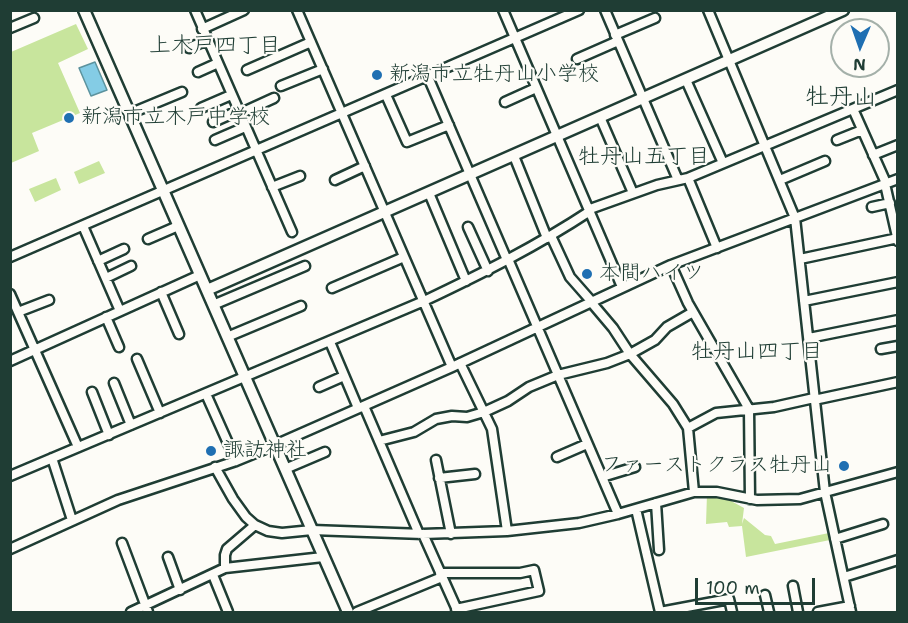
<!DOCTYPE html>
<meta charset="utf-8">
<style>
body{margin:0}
#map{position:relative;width:908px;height:623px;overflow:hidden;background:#fdfcf7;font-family:"Shantell Sans",sans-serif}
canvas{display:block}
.frame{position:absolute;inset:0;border:12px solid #1f3d34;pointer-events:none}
.north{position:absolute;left:830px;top:18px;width:60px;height:60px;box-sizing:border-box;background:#fdfcf7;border:2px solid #a4b0a9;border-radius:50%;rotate:182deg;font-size:16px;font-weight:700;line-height:24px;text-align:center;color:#1f3d34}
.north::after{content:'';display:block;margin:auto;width:21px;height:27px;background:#1f6fb2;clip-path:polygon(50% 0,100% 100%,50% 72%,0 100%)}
.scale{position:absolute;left:695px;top:578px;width:120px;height:27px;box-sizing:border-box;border:3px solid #1f3d34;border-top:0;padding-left:8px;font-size:18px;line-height:21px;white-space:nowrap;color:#1f3d34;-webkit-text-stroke:4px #fdfcf7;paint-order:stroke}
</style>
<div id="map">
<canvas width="908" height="623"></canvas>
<div class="frame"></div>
<div class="north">N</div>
<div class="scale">100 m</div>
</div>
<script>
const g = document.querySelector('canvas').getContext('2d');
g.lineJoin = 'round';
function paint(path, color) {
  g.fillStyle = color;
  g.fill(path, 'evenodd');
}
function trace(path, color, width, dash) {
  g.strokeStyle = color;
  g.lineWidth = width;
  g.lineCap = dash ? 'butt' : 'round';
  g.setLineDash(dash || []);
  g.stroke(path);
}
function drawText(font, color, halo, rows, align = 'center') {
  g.font = font + ' "Shantell Sans","Klee One",sans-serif';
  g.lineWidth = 4.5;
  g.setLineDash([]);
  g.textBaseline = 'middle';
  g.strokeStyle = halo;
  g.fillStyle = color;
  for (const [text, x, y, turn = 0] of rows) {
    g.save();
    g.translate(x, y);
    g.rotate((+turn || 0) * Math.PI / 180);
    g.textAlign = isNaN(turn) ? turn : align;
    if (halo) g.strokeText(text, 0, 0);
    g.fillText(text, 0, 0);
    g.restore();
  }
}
const green = new Path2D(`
 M76,24L88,49L58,63L80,113L32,133L39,151L11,163V52Z
 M99,161L105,173L79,184L74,172Z
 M56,178L61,190L35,202L29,189Z
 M707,494L722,496L744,508L742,524L744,518L765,535L771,536L775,544L829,533L830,540L746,557L742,526L729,527L727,522L706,524Z`);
const water = new Path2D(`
 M95,62L107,90L91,96L79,68Z`);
const minor = new Path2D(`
 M195,10L292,232
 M297,10L452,367
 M503,10L622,287
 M605,10L678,180
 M708,10L795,218L825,492L851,612
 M10,28L34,18
 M202,29L244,10
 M615,35L655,18
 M189,48L207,40
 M577,59L618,41
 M247,70L311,42
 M198,72L218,63
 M428,77L507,260
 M686,80L723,163
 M281,86L323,69
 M386,95L407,142L449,125
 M505,102L536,88
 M201,108L231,95
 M853,109L886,183
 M129,114L182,92
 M239,114L274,98
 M600,117L633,193
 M213,122L238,111
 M215,140L245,127
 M837,140L862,130
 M873,155L898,145
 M514,156L547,238
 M688,178L717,248
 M335,180L365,166
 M780,180L825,161
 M885,184L898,241
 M272,187L300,176
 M429,193L466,281
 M872,207L890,203
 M590,209L657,185L688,178L898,90
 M83,226L120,311
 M468,227L488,271
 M551,236L570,277L592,302
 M148,239L178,226
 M10,257L579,10
 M508,259L618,514
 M800,259L898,238
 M98,261L124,249
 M671,265L688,303L749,409L750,499
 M106,278L131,266
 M332,288L404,257
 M161,292L179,334
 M10,294L78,447
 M804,301L898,282
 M591,302L613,328L630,354L673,404L688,428L694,492
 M213,305L305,266
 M18,312L49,300
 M106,317L119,347
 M227,337L301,306
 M809,338L898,320
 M330,342L358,408
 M881,349L898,346
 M137,359L160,413
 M10,361L200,275
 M460,363L492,429L507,531
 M114,383L131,425
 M319,387L344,376
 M92,392L109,435
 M206,394L236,461
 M814,400L898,382
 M364,406L419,534
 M688,428L716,413L774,407L814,398
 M379,441L414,432L436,419L452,416L467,417L484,412L508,401L529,387L558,375L607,363L630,354L655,340L667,327L693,312
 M557,457L587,444
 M52,458L72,520
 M436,460L451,534
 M215,467L233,499L246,517L255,525L268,531L282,533L312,530L423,534L507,531L579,523L618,514L694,492H717L757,500L800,499L898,472
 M285,469L325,452
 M10,476L424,301C481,274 537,246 590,211
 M602,477L635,467
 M439,478L475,474
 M656,503L659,550
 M636,509L660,612
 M423,534L458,612
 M835,539L883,524
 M122,543L148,612
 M10,549L118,500L236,461L275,445L452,367L671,265L898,179
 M168,557L180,590
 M225,568V555L227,549L255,525
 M440,573H520L534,570L539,591L456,609
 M213,575L228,612
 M844,577L898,560
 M793,586L798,612
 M765,595L769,612
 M131,612L225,568L323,557
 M357,612L442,577
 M660,612L729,599L732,612
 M818,612L850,606`);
const tertiary = new Path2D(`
 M84,10L348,612
 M207,290L843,10`);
const markers = [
 [377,75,6,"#1f6fb2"],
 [69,118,6,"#1f6fb2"],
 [587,274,6,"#1f6fb2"],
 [211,451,6,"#1f6fb2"],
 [844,466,6,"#1f6fb2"]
];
const poiNames = [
 ["新潟市立牡丹山小学校",389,75],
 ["新潟市立木戸中学校",81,118],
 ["本間ハイツ",599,274],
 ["諏訪神社",223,451],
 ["ファーストクラス牡丹山",832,466,"right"]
];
const neighbourhoodNames = [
 ["上木戸四丁目",215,46],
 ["牡丹山五丁目",644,157],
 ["牡丹山四丁目",757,352]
];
const quarterNames = [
 ["牡丹山",841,98]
];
paint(green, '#c8e59d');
paint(water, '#84cce5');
trace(water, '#5c939e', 1.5);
trace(minor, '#1f3d34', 13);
trace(tertiary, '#1f3d34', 15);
trace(minor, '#fdfcf7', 8);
trace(tertiary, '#fdfcf7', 10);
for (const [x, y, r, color] of markers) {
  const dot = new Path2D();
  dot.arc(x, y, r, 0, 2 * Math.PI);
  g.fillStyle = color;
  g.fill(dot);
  trace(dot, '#fdfcf7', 2);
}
drawText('21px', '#1f3d34', '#fdfcf7', poiNames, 'left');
drawText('22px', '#1f3d34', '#fdfcf7', neighbourhoodNames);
drawText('24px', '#1f3d34', '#fdfcf7', quarterNames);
</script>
